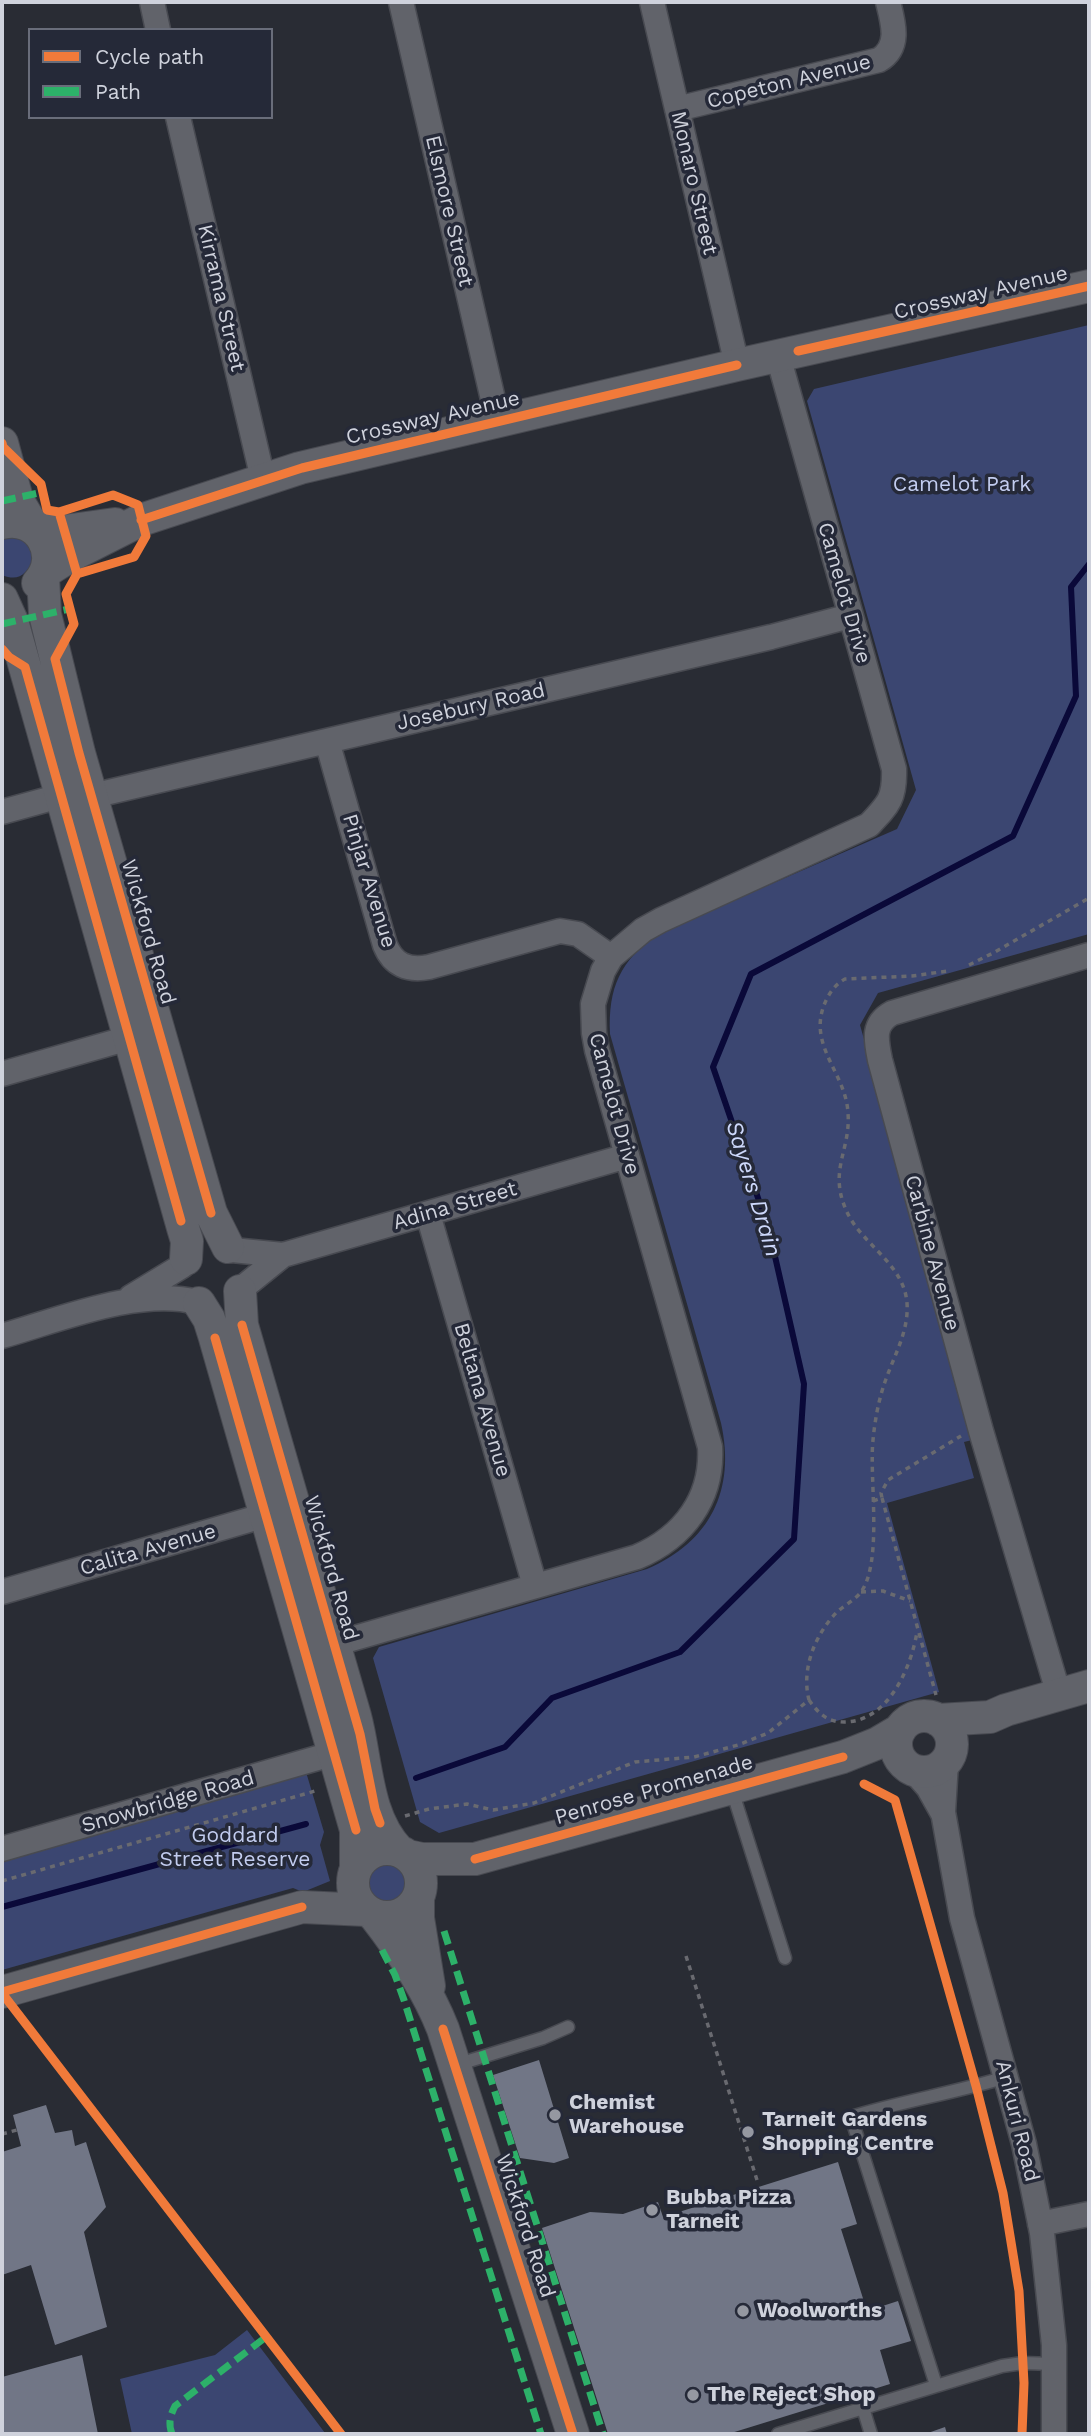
<!DOCTYPE html>
<style>
body{margin:0}
#map{position:relative;width:1091px;height:2436px;overflow:hidden;background:#292c34;font-family:"Work Sans",sans-serif}
canvas{display:block}
.frame{position:absolute;inset:0;border:4px solid #cfd2dc;pointer-events:none}
.legend{position:absolute;left:28px;top:28px;width:245px;height:91px;box-sizing:border-box;background:#252938;border:2px solid #696d7a;margin:0;padding:9px 12px;list-style:none;font-size:21px;color:#cfd2dc}
.legend li{display:flex;align-items:center;gap:14px;height:35px}
.legend b{width:35px;border:2px solid #696d7a}
</style>
<div id="map">
<canvas width="1091" height="2436"></canvas>
<div class="frame"></div>
<ul class="legend">
<li><b style="height:9px;background:#f17a3a"></b>Cycle path</li>
<li><b style="height:9px;background:#2db169"></b>Path</li>
</ul>
</div>
<script>
const g = document.querySelector('canvas').getContext('2d');
g.lineJoin = 'round';
function paint(path, color) {
  g.fillStyle = color;
  g.fill(path, 'evenodd');
}
function trace(path, color, width, dash) {
  g.strokeStyle = color;
  g.lineWidth = width;
  g.lineCap = dash ? 'butt' : 'round';
  g.setLineDash(dash || []);
  g.stroke(path);
}
function drawText(font, color, halo, rows, align = 'center') {
  g.font = font + ' "Work Sans",sans-serif';
  g.lineWidth = 7;
  g.setLineDash([]);
  g.textBaseline = 'middle';
  g.strokeStyle = halo;
  g.fillStyle = color;
  for (const [text, x, y, turn = 0] of rows) {
    g.save();
    g.translate(x, y);
    g.rotate((+turn || 0) * Math.PI / 180);
    g.textAlign = isNaN(turn) ? turn : align;
    if (halo) g.strokeText(text, 0, 0);
    g.fillText(text, 0, 0);
    g.restore();
  }
}
const green = new Path2D(`
 M1089,325V934L878,993L860,1025L976,1439L964,1442L974,1478L887,1503L939,1692L439,1833L420,1822L373,1658L379,1647L647,1569C710,1542 736,1490 721,1423L610,1034C608,987 620,961 659,933L897,829L916,790L807,401L814,389Z
 M6,536L26,539L34,558C27,574 19,582 2,575V538Z
 M306,1772L324,1832L320,1845L330,1881L303,1892L293,1888L2,1970V1858Z
 M369 1883a18 18 0 1 1 36 0a18 18 0 1 1-36 0Z
 M247,2330L325,2433L132,2434L120,2379L215,2355Z`);
const stream = new Path2D(`
 M416,1778L505,1747L552,1698L680,1652L794,1539L804,1384L769,1230L713,1067L751,974L1013,836L1076,696L1071,587L1089,564
 M2,1907L306,1824`);
const building = new Path2D(`
 M539,2060L569,2158L554,2163L520,2158L493,2075Z
 M46,2105L55,2133L72,2130L75,2146L86,2142L106,2207L84,2232L107,2327L55,2345L31,2265L2,2275V2152L21,2146L13,2115Z
 M838,2162L857,2224L841,2229L867,2311L898,2301L911,2341L880,2350L890,2384L728,2434H608L542,2228L590,2212L623,2214L658,2202L663,2217Z
 M82,2355L98,2434H2V2377Z
 M945,2427L947,2434H925Z`);
const path = new Path2D(`
 M969,965L995,952L1089,898
 M882,1498L936,1695
 M873,1501L882,1498L881,1493L888,1480L961,1436
 M861,1592L883,1591L910,1601
 M809,1700C818,1713 827,1722 844,1722C888,1722 911,1668 917,1632
 M405,1816L429,1809L467,1804L493,1810L534,1803L635,1762L694,1757L738,1745L768,1733L809,1700C801,1669 815,1635 836,1613C843,1606 855,1600 861,1592C883,1561 869,1479 873,1440C875,1419 879,1398 886,1379C895,1354 909,1330 907,1303C904,1265 865,1246 849,1216C826,1172 851,1152 848,1113C846,1074 810,1048 823,1008C827,996 834,985 845,979L912,976L948,971
 M2,1881L315,1791
 M686,1956L757,2180
 M2,2134L17,2130`);
const service = new Path2D(`
 M731,1787L785,1958
 M456,2065L543,2038L568,2027
 M936,2385L851,2117C902,2101 955,2093 1006,2077
 M863,2408L871,2434
 M778,2434L1002,2366L1023,2363L1054,2364`);
const minor = new Path2D(`
 M152,2L158,30
 M401,2L498,421
 M652,2L737,365
 M677,109L879,60C901,47 893,22 888,2
 M178,117L263,479
 M327,741L385,945C393,965 408,971 429,967L560,931L578,934L611,957
 M92,796L771,637L850,616
 M2,812L60,796
 M2,1074L129,1038
 M428,1214L535,1586
 M232,1250L283,1255L627,1156
 M241,1289L283,1255
 M131,1297L182,1266
 M2,1336C59,1320 138,1287 197,1302
 M2,1592L283,1510
 M334,1644L637,1557C684,1537 713,1498 710,1447L597,1050L594,1033L593,1004L603,971L611,957L643,930L661,920L869,825C889,804 895,798 894,769L778,356
 M1059,1695L981,1431L880,1060C876,1040 872,1024 892,1013L1089,955
 M946,1762L943,1812L962,1918L1024,2144L1042,2233L1054,2345V2434
 M913,1770L928,1787L942,1812
 M2,1849L335,1753
 M1040,2224L1089,2214`);
const tertiary = new Path2D(`
 M2,443L17,499L34,528
 M2,523C38,514 63,555 38,583
 M35,528L64,531L115,524
 M45,572L70,556L141,520L300,468L737,365L1089,286
 M43,577L45,614L79,753L211,1213L228,1247
 M2,599L12,621L183,1228L187,1241L186,1259
 M240,1291L242,1325C280,1455 318,1585 355,1716C367,1760 365,1816 399,1851
 M199,1303L209,1319L215,1338L356,1830V1866
 M896 1744a28 28 0 1 1 56 0a28 28 0 1 1-56 0Z
 M938,1720L990,1717L1006,1710L1089,1686
 M353 1883a34 34 0 1 1 68 0a34 34 0 1 1-68 0Z
 M408,1856L422,1859H475L843,1757L878,1743L900,1730
 M418,1898V1918L429,1986
 M374,1915C402,1951 427,1988 443,2029L573,2434
 M2,1992L302,1907L366,1910`);
const quiet = new Path2D(`
 M2,501L43,492
 M2,624L69,609
 M444,1931L603,2434
 M382,1950L395,1975L404,2000L541,2434
 M172,2434C168,2423 170,2416 175,2406L266,2337`);
const cycleway = new Path2D(`
 M798,351L1089,286
 M2,443L3,447L41,484L47,510L59,512L77,574L66,594L74,624L55,659L79,753L211,1213
 M59,512L113,495L138,505L146,536L134,557L77,574
 M141,520L302,468L737,365
 M2,649L9,657L25,667L181,1221
 M242,1325L360,1734L375,1809L380,1823
 M215,1338L356,1830
 M864,1784L895,1800L976,2086L1003,2193L1019,2291L1024,2383L1022,2434
 M475,1859L843,1757
 M2,1992L302,1907
 M2,1993L341,2434
 M443,2029L573,2434`);
const markers = [
 [555,2115,7,"#9598a1"],
 [748,2132,7,"#9598a1"],
 [652,2210,7,"#9598a1"],
 [743,2311,7,"#9598a1"],
 [693,2395,7,"#9598a1"]
];
const streetNames = [
 ["Copeton Avenue",789,82,-14],
 ["Monaro Street",694,183,77],
 ["Elsmore Street",449,211,77],
 ["Crossway Avenue",981,293,-13],
 ["Kirrama Street",221,298,77],
 ["Crossway Avenue",433,418,-13],
 ["Camelot Drive",844,593,74],
 ["Josebury Road",471,707,-13],
 ["Pinjar Avenue",369,881,73],
 ["Wickford Road",148,932,74],
 ["Camelot Drive",614,1104,75],
 ["Adina Street",455,1206,-16],
 ["Carbine Avenue",932,1253,75],
 ["Beltana Avenue",482,1400,74],
 ["Calita Avenue",148,1550,-16],
 ["Wickford Road",331,1568,74],
 ["Penrose Promenade",654,1790,-16],
 ["Snowbridge Road",168,1802,-16],
 ["Ankuri Road",1017,2121,76],
 ["Wickford Road",525,2226,72]
];
const parkNames = [
 ["Camelot Park",962,485],
 ["Goddard",235,1836],
 ["Street Reserve",235,1860]
];
const poiNames = [
 ["Chemist",569,2103],
 ["Warehouse",569,2127],
 ["Tarneit Gardens",762,2120],
 ["Shopping Centre",762,2144],
 ["Bubba Pizza",666,2198],
 ["Tarneit",666,2222],
 ["Woolworths",757,2311],
 ["The Reject Shop",707,2395]
];
const waterNames = [
 ["Sayers Drain",753,1189,73]
];
paint(green, '#3b4671');
trace(stream, '#0a0939', 6);
paint(building, '#717686');
trace(service, '#484a51', 15);
trace(minor, '#484a51', 27);
trace(tertiary, '#484a51', 34);
trace(path, '#696a70', 3.5, [5, 5]);
trace(service, '#61636a', 12);
trace(minor, '#61636a', 24);
trace(tertiary, '#61636a', 32);
trace(quiet, '#2db169', 7, [14, 7]);
trace(cycleway, '#f17a3a', 9);
for (const [x, y, r, color] of markers) {
  const dot = new Path2D();
  dot.arc(x, y, r, 0, 2 * Math.PI);
  g.fillStyle = color;
  g.fill(dot);
  trace(dot, '#252938', 2.5);
}
drawText('21px', '#cfd2dc', '#252938', streetNames);
drawText('21px', '#c2ccef', '#252938', parkNames);
drawText('bold 21px', '#cfd2dc', '#252938', poiNames, 'left');
drawText('italic 23px', '#cdd8fb', '#252938', waterNames);
</script>
